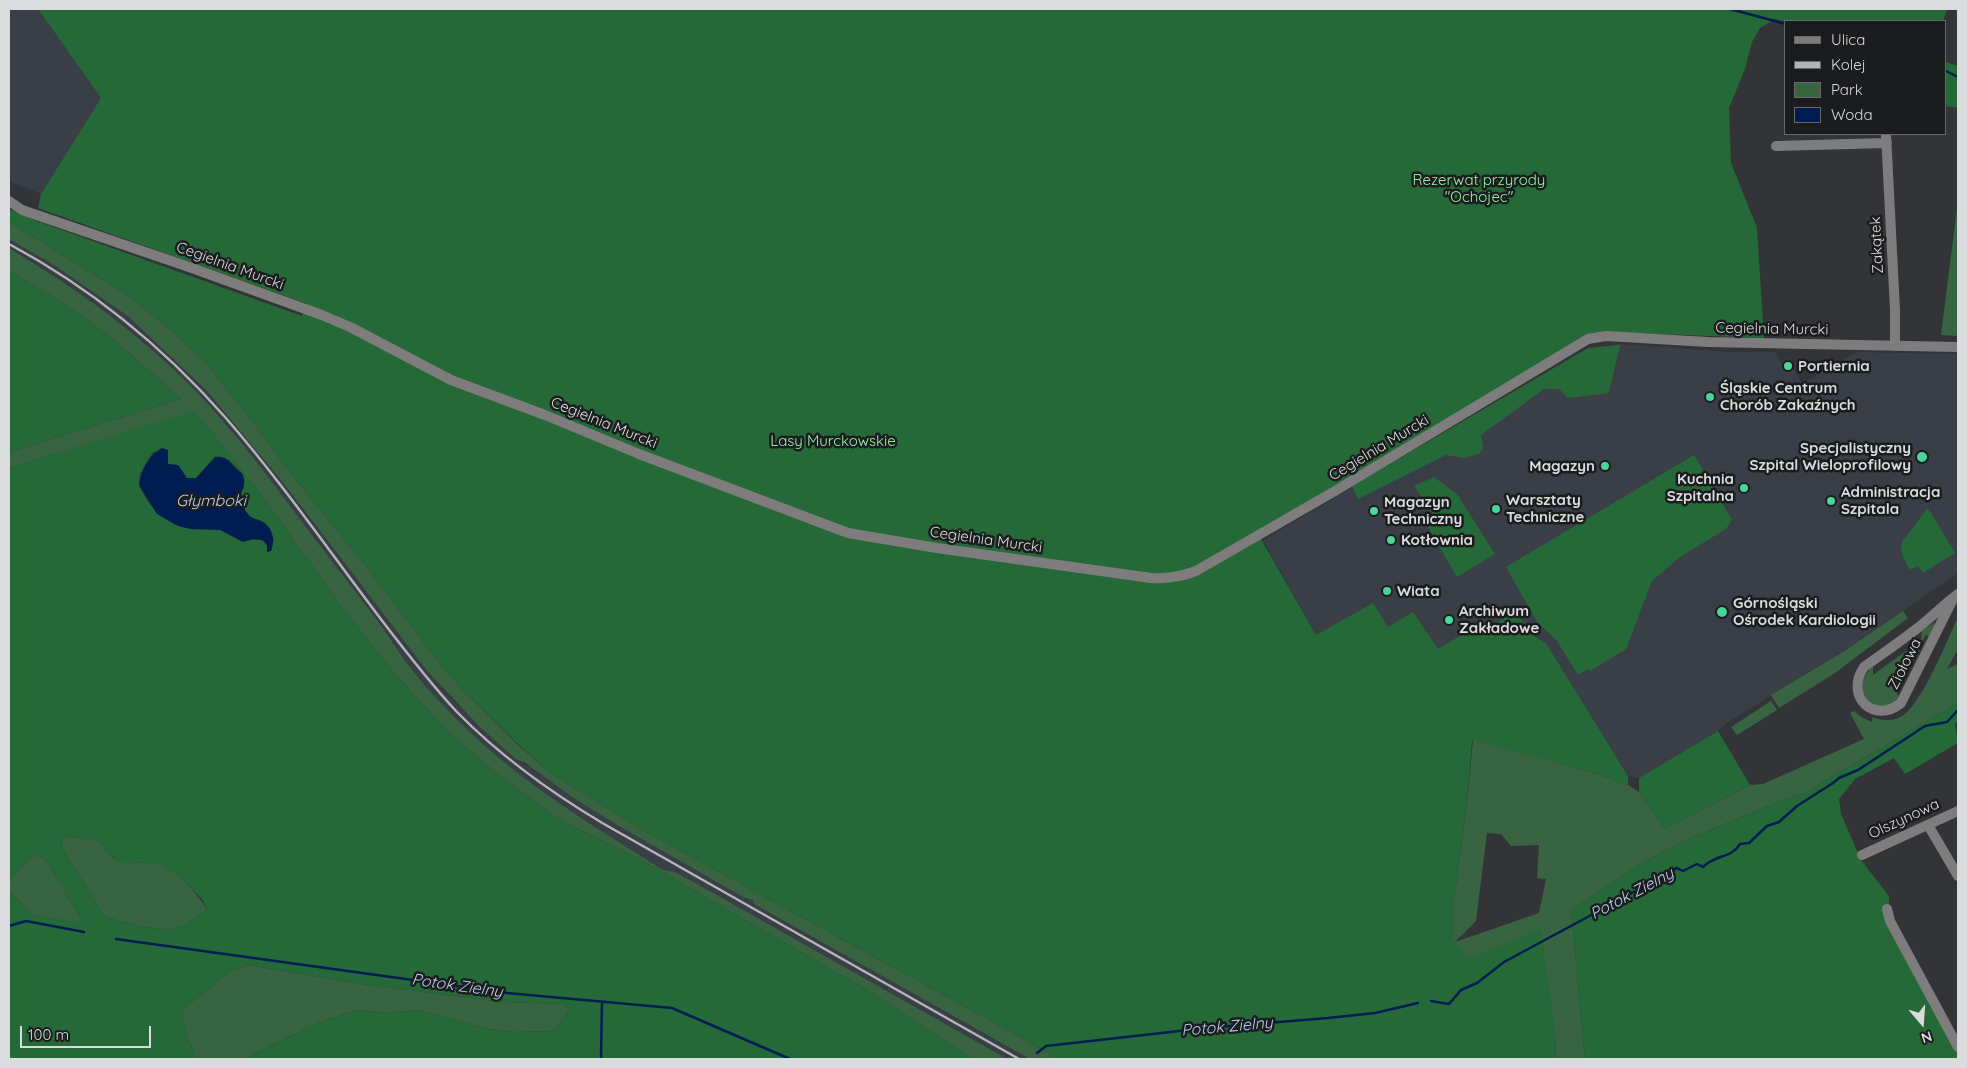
<!DOCTYPE html>
<meta charset="utf-8">
<style>
body{margin:0}
#map{position:relative;width:1967px;height:1068px;overflow:hidden;background:#333437;font-family:Quicksand,sans-serif}
canvas{display:block}
.frame{position:absolute;inset:0;border:10px solid #dadbdd;pointer-events:none}
.legend{position:absolute;left:1784px;top:20px;width:162px;height:115px;box-sizing:border-box;background:#1b1c1d;border:1px solid #67686a;margin:0;padding:6px 9px;list-style:none;font-size:15px;color:#dadbdd}
.legend li{display:flex;align-items:center;gap:10px;height:25px}
.legend b{width:25px;border:1px solid #67686a}
.north{position:absolute;left:1897px;top:998px;width:50px;height:50px;-webkit-text-stroke:4px #1b1c1d;paint-order:stroke;rotate:162deg;font-size:14px;font-weight:700;line-height:20px;text-align:center;color:#dadbdd}
.north::after{content:'';display:block;margin:auto;width:18px;height:22px;background:#dadbdd;clip-path:polygon(50% 0,100% 100%,50% 72%,0 100%)}
.scale{position:absolute;left:20px;top:1026px;width:131px;height:22px;box-sizing:border-box;border:2px solid #dadbdd;border-top:0;padding-left:6px;font-size:15px;line-height:18px;white-space:nowrap;color:#dadbdd;-webkit-text-stroke:4px #1b1c1d;paint-order:stroke}
</style>
<div id="map">
<canvas width="1967" height="1068"></canvas>
<div class="frame"></div>
<ul class="legend">
<li><b style="height:6px;background:#7e7c7d"></b>Ulica</li>
<li><b style="height:6px;background:#b3b4b6"></b>Kolej</li>
<li><b style="height:14px;background:#396442"></b>Park</li>
<li><b style="height:14px;background:#001d52"></b>Woda</li>
</ul>
<div class="north">N</div>
<div class="scale">100 m</div>
</div>
<script>
const g = document.querySelector('canvas').getContext('2d');
g.lineJoin = 'round';
function paint(path, color) {
  g.fillStyle = color;
  g.fill(path, 'evenodd');
}
function trace(path, color, width, dash) {
  g.strokeStyle = color;
  g.lineWidth = width;
  g.lineCap = dash ? 'butt' : 'round';
  g.setLineDash(dash || []);
  g.stroke(path);
}
function drawText(font, color, halo, rows, align = 'center') {
  g.font = font + ' Quicksand,sans-serif';
  g.lineWidth = 5;
  g.setLineDash([]);
  g.textBaseline = 'middle';
  g.strokeStyle = halo;
  g.fillStyle = color;
  for (const [text, x, y, turn = 0] of rows) {
    g.save();
    g.translate(x, y);
    g.rotate((+turn || 0) * Math.PI / 180);
    g.textAlign = isNaN(turn) ? turn : align;
    if (halo) g.strokeText(text, 0, 0);
    g.fillText(text, 0, 0);
    g.restore();
  }
}
const built = new Path2D(`
 M9,9H38L101,98L41,194L9,181Z
 M9,239L54,265L129,317L206,390L281,480L428,672L453,700L510,754L619,826L743,897L754,901V904L1030,1059H1007L1002,1057L708,890L675,872L663,870L566,809L501,762L473,736L418,679L122,325L49,272L9,248Z
 M1621,344L1731,352H1775L1781,362L1788,358L1802,384L1857,352L1958,354V573L1843,652L1728,722L1718,731L1639,778L1628,776L1546,643L1534,636L1515,612L1479,631L1477,627L1438,649L1335,669L1263,540L1588,348Z`);
const green = new Path2D(`
 M1958,200V336L1941,335Z
 M9,222L129,296L166,326L205,362L244,410L289,471L362,561L437,660L461,688L518,745L551,773L646,832L1006,1029L1059,1059H1030L754,904V901L743,897L619,826L575,799L524,762L517,760L481,728L428,672L281,480L206,390L129,317L54,265L9,239Z
 M9,248C87,295 162,350 222,420C248,450 272,482 296,514C324,552 354,589 382,627C390,638 397,650 405,661C417,677 430,692 444,706C510,777 583,819 663,870L675,872L708,890L1007,1059H972L872,993L634,856L563,822L502,778L448,732L395,674L347,614L254,485L193,412L9,468V452L181,399L112,338L63,303L9,271Z
 M1903,611L1908,618L1835,673L1779,708L1771,695L1843,652Z
 M1958,617V649L1947,669L1958,664V703L1804,793L1763,808L1677,844L1639,865L1571,910L1585,1059H1555L1556,1041L1467,959L1454,942V899L1467,804L1473,739L1591,772L1628,785L1639,792L1665,829L1750,785L1763,784L1864,739L1850,713L1854,711L1863,718L1872,722V717C1883,721 1895,722 1905,714C1925,696 1946,643 1958,617ZM1487,833L1501,834L1511,846L1539,845L1537,878L1546,879L1539,913L1455,942L1476,921Z
 M1935,622L1930,638L1926,634L1896,691L1899,698C1880,721 1845,693 1873,666V675L1921,640L1922,631Z
 M1771,701L1777,710L1737,735L1731,727Z
 M65,836L100,841C118,869 120,860 149,863C153,863 158,863 161,864C174,868 201,897 207,910C196,918 183,928 168,929C148,930 125,922 105,917L67,856L61,844Z
 M37,855L45,859L80,917L81,923L32,915L9,890V880L29,859Z
 M249,965L354,983L503,1002L564,1004L569,1010L554,1031L516,1032L488,1029L418,1010L386,1013L358,1010L323,1021L253,1054L246,1059H197C190,1044 181,1026 183,1009L232,970Z`);
const forest = new Path2D(`
 M38,9H1947L1943,21L1786,22L1775,19L1760,28L1752,42L1745,69L1729,108L1731,163L1757,228L1764,338L1605,332L1457,414L1257,532L1316,635L1373,603L1388,627L1413,612L1438,649L1476,626L1480,631L1515,612L1534,636L1546,643L1628,776V785L1591,772L1472,740L1467,804L1454,899V942L1468,959L1541,929L1556,1041L1555,1059H1059L1006,1029L646,832L551,773L519,745L461,688L437,660L362,561L289,471L244,410L205,362L166,326L129,296L9,222V209L34,220L302,316L308,304L38,208L41,194L101,98Z
 M1946,62L1958,66V108L1946,106Z
 M9,271L63,303L112,338L181,399L9,452Z
 M1620,345L1609,393L1568,398L1559,389H1544L1481,435L1483,448L1479,454L1464,458L1446,455L1358,499L1352,486L1588,348Z
 M193,411L212,431L254,485L347,614L395,674L448,732L502,778L563,822L634,856L872,993L972,1059H246L253,1054L323,1021L358,1010L386,1013L418,1010L488,1029L516,1032L554,1031L569,1010L564,1004L503,1002L354,983L249,965L232,970L183,1009C181,1026 190,1044 197,1059H9V890L32,915L81,922L80,917L45,859L37,855L29,859L9,880V468ZM168,451L167,464L178,465L187,478H196L215,457L229,460L242,473L244,488L238,498V502C244,506 247,515 252,518C266,525 270,523 274,541L267,546C260,535 253,542 244,540C234,539 228,532 219,529C211,527 201,530 192,529C165,525 150,509 139,485L140,474L153,452ZM65,836L100,841L110,855L121,863L137,862L161,864L187,884L202,899L207,910C196,918 182,928 168,929C148,930 125,922 105,917L67,856L61,843Z
 M1694,455L1732,520L1726,529L1680,557L1652,581L1626,649L1590,671L1588,669L1578,675L1557,641L1537,622L1506,567Z
 M1434,477L1457,494L1495,554L1457,577L1427,526L1437,520L1414,486Z
 M1928,508L1955,553L1923,573L1918,566L1910,570C1905,561 1899,552 1902,542Z
 M1958,703V721L1955,724L1958,743L1905,774L1894,758L1855,779L1839,799L1841,814L1861,860L1889,896V909L1928,994L1958,1053V1059H1585L1571,910L1639,865L1677,844L1763,808L1804,793Z
 M1718,731L1750,785L1665,829L1639,792V778Z`);
const water = new Path2D(`
 M162,448L168,450V464L178,465L187,478H196L215,457C227,455 230,463 237,470C241,473 244,474 244,479C246,488 238,494 238,502C244,506 247,515 251,517C254,519 257,519 259,520C272,525 276,539 271,551L267,552V545L263,540L252,539L243,542L220,530L191,529L178,526L157,514L139,485C141,470 149,455 162,448Z`);
const stream = new Path2D(`
 M1730,9L1786,24
 M1946,71L1958,77
 M9,926L26,921L84,932
 M116,939L507,993L672,1008L790,1059
 M1431,1001L1449,1004L1461,990L1477,983L1504,962L1608,906H1615C1619,903 1623,898 1628,895C1641,887 1658,888 1666,873L1677,868L1683,871L1697,864L1703,867C1716,854 1731,859 1740,844L1749,843L1767,826L1779,822L1797,806L1833,783L1839,778L1858,770L1925,726L1947,722L1958,710
 M1037,1053L1046,1046L1206,1028L1328,1018L1375,1013L1418,1003
 M601,1059L602,1002`);
const minor = new Path2D(`
 M1886,134L1895,310V346
 M1776,146L1887,143
 M1954,597L1901,703C1874,725 1844,696 1864,667C1882,654 1901,641 1919,627C1932,617 1944,604 1958,594
 M1928,825L1958,876
 M1862,855L1958,811
 M1887,909L1890,921L1958,1047`);
const tertiary = new Path2D(`
 M9,201L22,210L189,267L322,315L352,328L451,380L545,415L639,454L848,533L937,548L1151,578C1168,579 1181,577 1196,571L1335,491L1588,339L1606,336L1708,342L1958,347`);
const rail = new Path2D(`
 M9,244C91,288 164,348 225,417C279,479 327,548 377,614C403,648 428,681 457,712C501,757 550,792 604,824L1019,1059`);
const markers = [
 [1788,366,5,"#4bd49b"],
 [1710,397,5,"#4bd49b"],
 [1922,457,6,"#4bd49b"],
 [1605,466,5,"#4bd49b"],
 [1744,488,5,"#4bd49b"],
 [1831,501,5,"#4bd49b"],
 [1496,509,5,"#4bd49b"],
 [1374,511,5,"#4bd49b"],
 [1391,540,5,"#4bd49b"],
 [1387,591,5,"#4bd49b"],
 [1722,612,6,"#4bd49b"],
 [1449,620,5,"#4bd49b"]
];
const parkNames = [
 ["Rezerwat przyrody",1479,180],
 ["\"Ochojec\"",1479,197],
 ["Lasy Murckowskie",833,441]
];
const streetNames = [
 ["Zakątek",1877,245,-93],
 ["Cegielnia Murcki",230,266,20],
 ["Cegielnia Murcki",1772,329,1],
 ["Cegielnia Murcki",604,423,22],
 ["Cegielnia Murcki",1379,448,-31],
 ["Cegielnia Murcki",986,540,8],
 ["Ziołowa",1905,664,-63],
 ["Olszynowa",1904,819,-25]
];
const poiNames = [
 ["Portiernia",1798,366],
 ["Śląskie Centrum",1720,388],
 ["Chorób Zakaźnych",1720,405],
 ["Specjalistyczny",1911,448,"right"],
 ["Szpital Wieloprofilowy",1911,465,"right"],
 ["Magazyn",1595,466,"right"],
 ["Kuchnia",1734,479,"right"],
 ["Szpitalna",1734,496,"right"],
 ["Administracja",1841,492],
 ["Szpitala",1841,509],
 ["Warsztaty",1506,500],
 ["Techniczne",1506,517],
 ["Magazyn",1384,502],
 ["Techniczny",1384,519],
 ["Kotłownia",1401,540],
 ["Wiata",1397,591],
 ["Górnośląski",1733,603],
 ["Ośrodek Kardiologii",1733,620],
 ["Archiwum",1459,611],
 ["Zakładowe",1459,628]
];
const waterNames = [
 ["Głymboki",211,501],
 ["Potok Zielny",1632,894,-28],
 ["Potok Zielny",457,986,8],
 ["Potok Zielny",1227,1027,-5]
];
paint(built, '#3a3e46');
paint(green, '#396442');
paint(forest, '#266938');
paint(water, '#001d52');
trace(stream, '#001d52', 2.5);
trace(minor, '#7e7c7d', 10);
trace(tertiary, '#7e7c7d', 10);
trace(rail, '#b3b4b6', 2.5);
for (const [x, y, r, color] of markers) {
  const dot = new Path2D();
  dot.arc(x, y, r, 0, 2 * Math.PI);
  g.fillStyle = color;
  g.fill(dot);
  trace(dot, '#1b1c1d', 2);
}
drawText('15px', '#93efa6', '#1b1c1d', parkNames);
drawText('15px', '#dadbdd', '#1b1c1d', streetNames);
drawText('bold 15px', '#dadbdd', '#1b1c1d', poiNames, 'left');
drawText('italic 16px', '#b9cff1', '#1b1c1d', waterNames);
</script>
